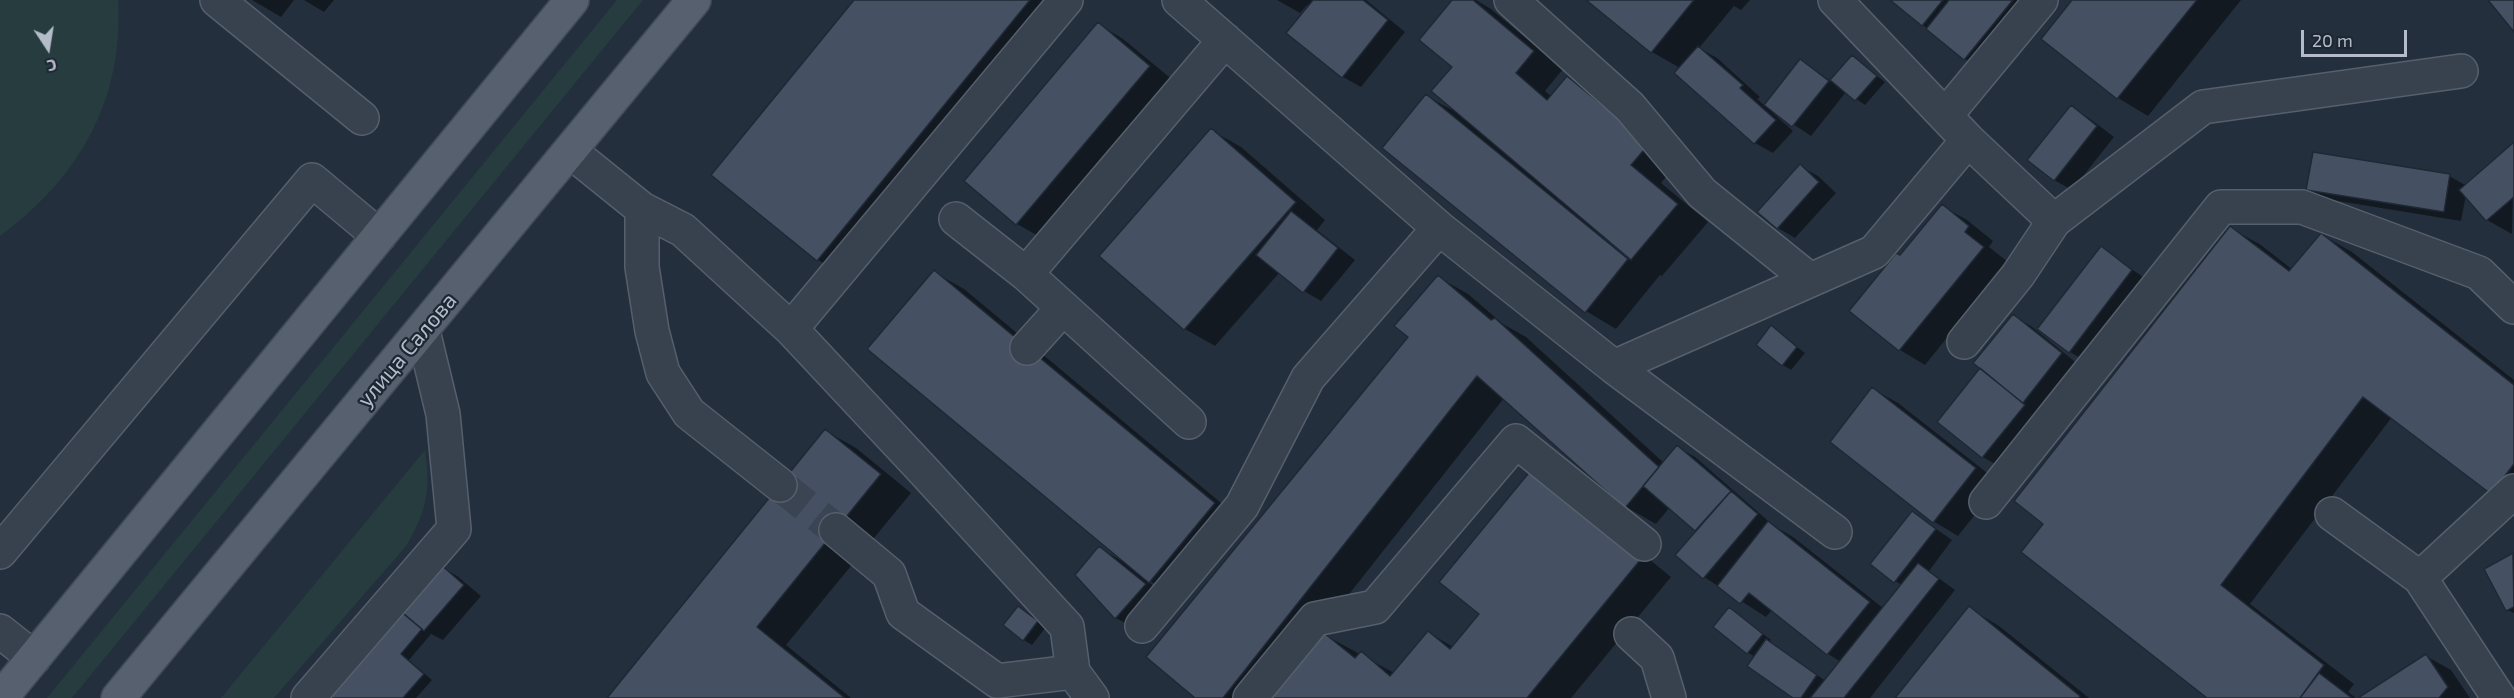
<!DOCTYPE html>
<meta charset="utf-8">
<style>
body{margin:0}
#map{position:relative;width:2514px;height:698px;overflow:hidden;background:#242f3e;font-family:"Exo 2",sans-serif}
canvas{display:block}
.north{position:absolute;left:18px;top:18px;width:60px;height:60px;-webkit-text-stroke:4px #1d2633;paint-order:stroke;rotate:168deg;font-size:16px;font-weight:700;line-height:24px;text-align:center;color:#b4bcc9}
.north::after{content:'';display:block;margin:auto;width:21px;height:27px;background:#b4bcc9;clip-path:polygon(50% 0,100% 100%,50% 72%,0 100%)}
.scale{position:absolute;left:2301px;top:30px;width:106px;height:27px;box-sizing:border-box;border:3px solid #b4bcc9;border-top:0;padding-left:8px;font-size:18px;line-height:21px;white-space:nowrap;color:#b4bcc9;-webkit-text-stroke:4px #1d2633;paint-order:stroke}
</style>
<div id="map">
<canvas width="2514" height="698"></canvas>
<div class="north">С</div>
<div class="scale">20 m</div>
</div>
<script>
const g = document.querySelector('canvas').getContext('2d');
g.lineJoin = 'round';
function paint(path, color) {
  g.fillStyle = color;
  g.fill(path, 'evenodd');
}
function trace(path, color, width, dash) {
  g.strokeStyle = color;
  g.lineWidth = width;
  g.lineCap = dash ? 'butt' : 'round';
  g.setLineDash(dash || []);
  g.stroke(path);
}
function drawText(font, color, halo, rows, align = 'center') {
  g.font = font + ' "Exo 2",sans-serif';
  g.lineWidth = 4.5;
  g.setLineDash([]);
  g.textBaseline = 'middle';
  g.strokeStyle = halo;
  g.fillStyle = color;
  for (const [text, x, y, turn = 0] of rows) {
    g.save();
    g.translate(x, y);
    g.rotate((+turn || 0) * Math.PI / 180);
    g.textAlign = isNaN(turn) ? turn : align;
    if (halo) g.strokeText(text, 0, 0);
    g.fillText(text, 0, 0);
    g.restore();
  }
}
const green = new Path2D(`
 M0,0H118C124,100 79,178 0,236Z
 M617,0H643L72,698H47Z
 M425,450C431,489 427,510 407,545L274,698H221Z`);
const shadow = new Path2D(`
 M252,0H294L281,17Z
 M304,0H334L324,12Z
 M856,0H1075L848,277L818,260Z
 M1277,0H1366L1405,32L1361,87L1343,77L1309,7L1307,5L1300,13Z
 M1454,0H1476L1491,9L1563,69L1545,91L1552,97L1568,78L1598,95L1678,162L1661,183L1708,222L1662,276L1660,275L1616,329L1586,311L1426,96L1460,114L1454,67Z
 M1588,0H1750L1741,10L1734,6L1699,48L1717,58L1760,97L1757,99L1765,106L1801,61L1831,81L1852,57L1885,82L1865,105L1846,92L1811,136L1775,112L1774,114L1793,131L1773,153L1755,143L1680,68L1652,52Z
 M1892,0H2039L1983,69L1965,59Z
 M2074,0H2241L2148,116L2118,98Z
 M1098,24L1123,39L1174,81L1042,238L1017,224L966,181Z
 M2071,107L2089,118L2114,137L2072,190L2054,180Z
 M1211,130L1241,147L1325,220L1317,230L1355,260L1321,301L1304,291L1280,272L1215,346L1185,329Z
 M2514,144L2512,234L2487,220L2466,195L2461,221L2326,199L2308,189L2449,176L2467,186Z
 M1800,166L1818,176L1836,193L1795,238L1778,228Z
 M1942,206L1967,220L1993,241L1989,247L2008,262L1925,365L1900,350L1851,311L1900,257Z
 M2230,228L2261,245L2293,270L2322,235L2352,252L2514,380V505L2392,417L2250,604L2354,684L2348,692L2356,698H2210L2045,524Z
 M2101,248L2149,281L2087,362L2070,352Z
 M934,272L964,289L1244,522L1180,599L1146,579L1163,595L1134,628L1116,618L1077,575L1100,548L1122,561Z
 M1438,277L1468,294L1503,324L1526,337L1664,463L1677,447L1695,457L1774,526L1793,537L1883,608L1902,585L1895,581L1912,512L1952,540L1929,571L1955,590L1870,698H1796L1755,657L1747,652L1730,609L1771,640L1768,643L1826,681L1841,662L1828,654L1772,610L1766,617L1704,577L1697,531L1670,507L1656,524L1626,507L1504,398L1267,698H1197L1410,337Z
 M2013,316L2031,326L2079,365L2000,467L1983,457L1982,368Z
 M1771,327L1805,353L1791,370L1783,365Z
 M1873,389L1898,403L2000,483L1958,536L1933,521Z
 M826,431L856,448L911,493L786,645L851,698H609Z
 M1562,488L1671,577L1571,698H1273L1325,635L1394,673L1428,632L1453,647L1481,613Z
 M2513,555H2514V613L2507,610L2486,570Z
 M439,565L457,576L481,596L443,640L431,634L409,660L432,680L416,698H335L370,627L383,638Z
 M1969,608L1999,626L2089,698H1897Z
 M1027,613L1046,627L1032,645L1024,640Z
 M2426,656L2451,670L2470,698H2361Z`);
const building = new Path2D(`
 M854,0H1030L817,261L711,175Z
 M1313,0H1363L1388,20L1342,78L1286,33Z
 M1452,0H1473L1534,51L1516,73L1547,100L1567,76L1649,144L1631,165L1678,204L1631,260L1431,91L1452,67L1419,40Z
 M1586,0H1694L1651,53Z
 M1890,0H1943L1922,26Z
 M1949,0H2013L1964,60L1926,29Z
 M2072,0H2197L2117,99L2041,39Z
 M2488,0H2514V32Z
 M1098,22L1150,66L1016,225L964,181Z
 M1698,46L1743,85L1740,88L1776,120L1754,144L1674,73Z
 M1852,55L1877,76L1855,101L1830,80Z
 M1800,59L1829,81L1792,127L1764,105Z
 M1426,94L1628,259L1585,313L1382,148Z
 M2071,105L2097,126L2054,181L2027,160Z
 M1211,128L1296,202L1184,330L1099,256Z
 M2514,142V197L2486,221L2459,190Z
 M2313,152L2450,174L2444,212L2306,190Z
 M1800,164L1819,182L1777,229L1757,212Z
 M1942,204L1969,226L1965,232L1984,247L1899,351L1849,311L1896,253L1900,255Z
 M1291,211L1338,248L1303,293L1256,255Z
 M2230,226L2289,271L2321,233L2514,385V464L2491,494L2363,397L2221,585L2324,665L2300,698H2207L2021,552L2043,524L2014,501Z
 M2101,246L2132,270L2069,353L2037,329Z
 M934,270L1215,503L1149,583L867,349Z
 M1438,275L1491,320L1495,318L1659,467L1625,508L1477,376L1223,698H1195L1146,657L1408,337L1394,326Z
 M2013,314L2062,353L2023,403L1973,363Z
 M1771,325L1797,347L1782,366L1756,345Z
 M1980,368L2025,405L1982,458L1937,422Z
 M1872,387L1976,468L1933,523L1830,442Z
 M825,429L881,474L757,627L845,698H607Z
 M1677,445L1731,491L1695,531L1643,486Z
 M1532,469L1641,559L1527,698H1271L1324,633L1355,658L1361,651L1390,676L1428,631L1450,649L1479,614L1439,582Z
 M1731,491L1758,514L1703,579L1675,555Z
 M1912,511L1936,529L1894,583L1870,564Z
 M1768,521L1870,602L1827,655L1749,593L1740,604L1717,586Z
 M1099,546L1146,584L1115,619L1075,575Z
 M2513,553L2514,607L2506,611L2484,569Z
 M439,563L464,585L424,631L399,610Z
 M1918,563L1939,579L1844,698H1810Z
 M1018,606L1038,621L1023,641L1003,625Z
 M1969,606L2080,696L2079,698H1895Z
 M1729,607L1763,634L1747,654L1713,627Z
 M403,613L422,629L401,654L424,674L403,698H332L311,679L361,620L382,638Z
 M1766,639L1817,675L1801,698H1793L1747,666Z
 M2426,654L2448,687L2439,698H2358Z
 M2319,673L2352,698H2300Z`);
const minorTunnel = new Path2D(`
 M780,485L836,530`);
const minor = new Path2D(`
 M217,0L362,118
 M1179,0L1439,228L1614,367L1874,252L1968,140L1835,0
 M1511,0L1630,107L1702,193L1810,280
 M1945,116L2041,0
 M1968,140L2054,221L2203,107L2461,71
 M570,151L642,209V267L652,331L663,373L689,413L780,485
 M642,209L683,230L791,329L922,469L1067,627L1073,672L1092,698
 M956,219L1026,274
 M791,329L1066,0
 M1964,342L2018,275L2054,221
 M1027,348L1063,308
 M1614,367L1835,532
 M1189,422L1026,274L1225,40
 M1986,502L2221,207H2302L2479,273L2514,307
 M2332,514L2420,578L2499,698
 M836,530L889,574L903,613L997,681L1073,672
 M0,552L312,180L379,236
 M2420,578L2514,491
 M1142,626L1242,506L1308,378L1439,228
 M0,631L34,658
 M1631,634L1657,658L1669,698
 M308,698L454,529L443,414L423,331
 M1250,698L1315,619L1375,607L1516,441L1644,544`);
const major = new Path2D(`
 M1,698L572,0
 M118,698L694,0`);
const streetNames = [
 ["улица Салова",407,350,-50]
];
paint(green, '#263c3f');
paint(shadow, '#0007');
paint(building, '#455162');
trace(building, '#1f2835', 1.5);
trace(minorTunnel, '#3a4453', 33, [33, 16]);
trace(minor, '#565f6c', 36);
trace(major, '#414a57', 36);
trace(minor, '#38414e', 33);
trace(major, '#56606e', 33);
drawText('22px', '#b4bcc9', '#1d2633', streetNames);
</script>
